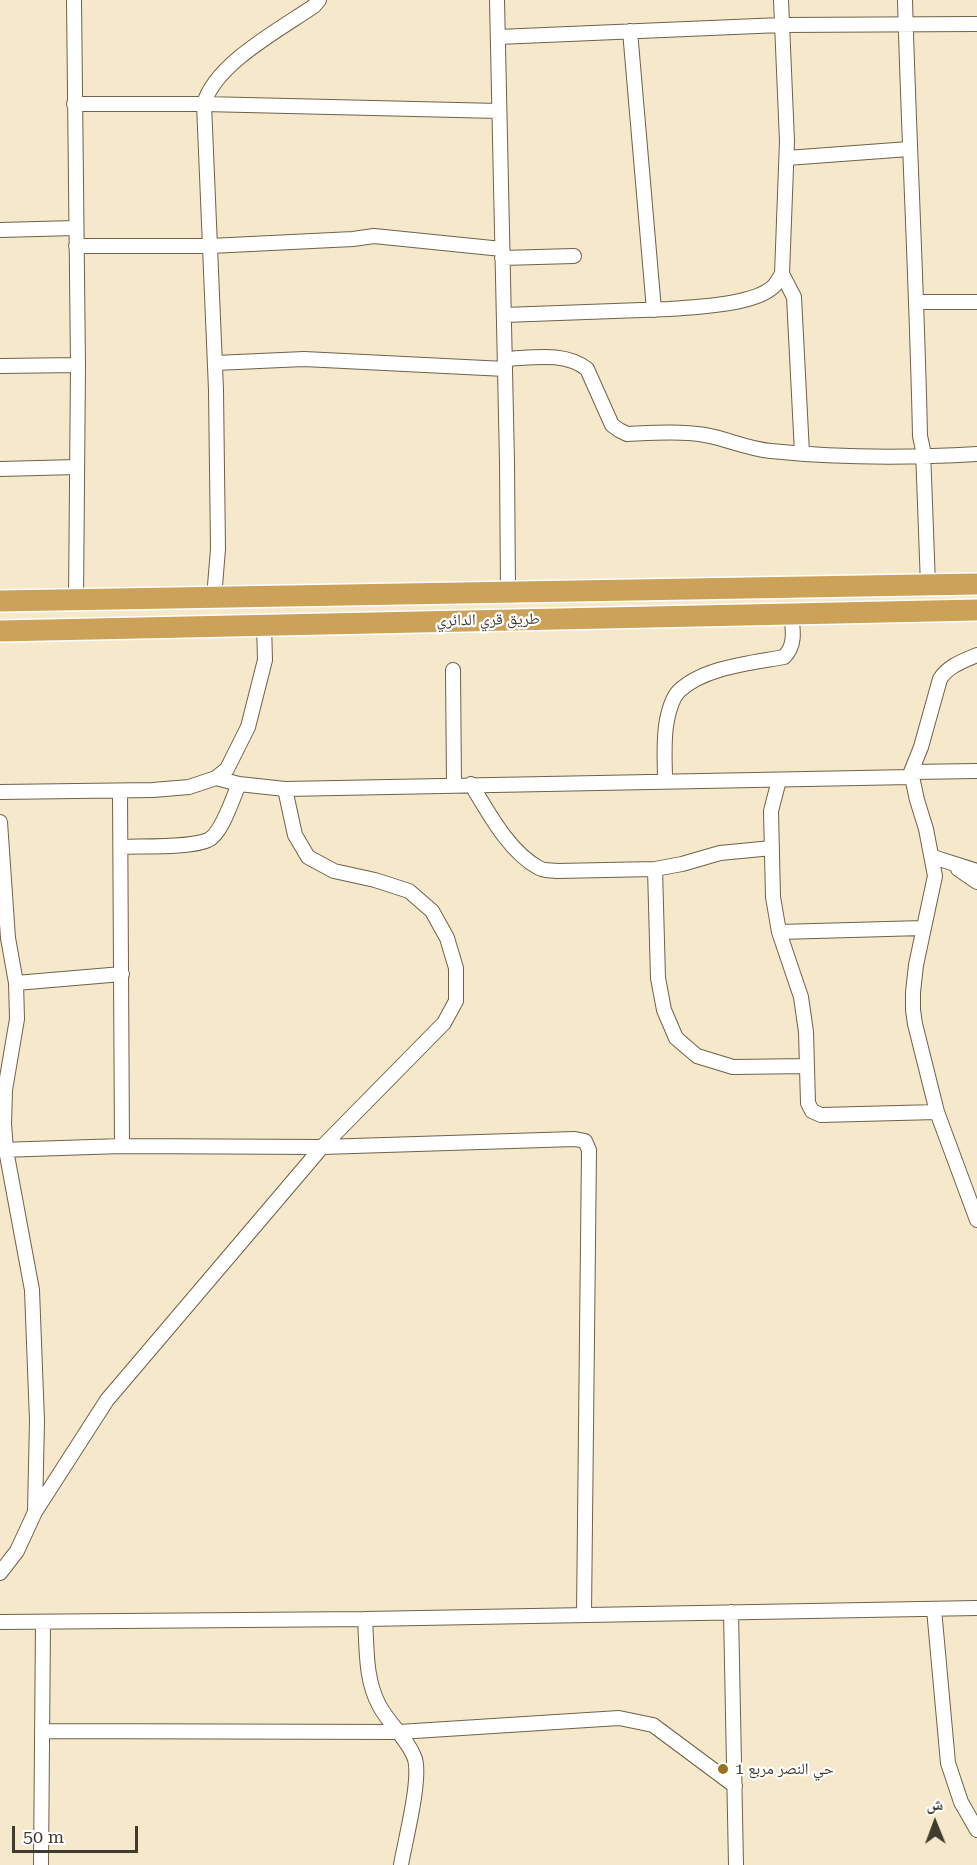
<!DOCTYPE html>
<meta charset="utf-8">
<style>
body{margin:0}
#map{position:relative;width:977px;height:1865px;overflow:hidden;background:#f6e8cb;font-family:"Roboto Serif","Noto Naskh Arabic",serif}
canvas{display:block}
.north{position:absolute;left:905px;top:1793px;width:60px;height:60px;-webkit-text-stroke:4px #fff;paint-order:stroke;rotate:359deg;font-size:16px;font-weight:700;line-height:24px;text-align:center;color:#403b2f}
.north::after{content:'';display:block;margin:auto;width:21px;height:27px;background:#403b2f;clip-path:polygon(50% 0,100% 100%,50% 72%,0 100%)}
.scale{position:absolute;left:12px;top:1826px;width:126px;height:27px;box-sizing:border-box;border:3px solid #403b2f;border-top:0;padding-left:8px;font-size:18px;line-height:21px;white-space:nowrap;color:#403b2f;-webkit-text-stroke:4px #fff;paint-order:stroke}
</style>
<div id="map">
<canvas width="977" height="1865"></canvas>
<div class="north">ش</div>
<div class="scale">50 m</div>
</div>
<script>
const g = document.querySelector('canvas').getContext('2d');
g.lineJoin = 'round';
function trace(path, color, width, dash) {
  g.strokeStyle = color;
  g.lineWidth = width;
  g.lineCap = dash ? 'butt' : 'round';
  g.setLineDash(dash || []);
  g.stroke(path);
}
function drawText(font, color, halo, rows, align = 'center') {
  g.font = font + ' "Roboto Serif","Noto Naskh Arabic",serif';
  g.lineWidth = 4.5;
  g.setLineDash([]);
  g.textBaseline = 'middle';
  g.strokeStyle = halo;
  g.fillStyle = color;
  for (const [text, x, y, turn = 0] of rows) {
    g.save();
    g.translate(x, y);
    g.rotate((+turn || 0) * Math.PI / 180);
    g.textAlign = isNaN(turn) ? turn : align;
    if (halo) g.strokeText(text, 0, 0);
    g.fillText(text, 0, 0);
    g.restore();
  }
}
const minor = new Path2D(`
 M74,0L78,365L76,600
 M497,0L507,462L508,593
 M905,0C909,145 917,291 920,436L923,450L928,585
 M630,31L654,310
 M498,37L781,25L977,24
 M74,104H204L499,111
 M787,158L909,149
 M0,230L75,228
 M76,246H210L353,239L374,236L502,249
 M502,258L574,256
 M782,274L794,297L802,453
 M917,302H977
 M504,315L669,309C696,307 755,305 774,286C777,283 779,278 782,274L787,141L781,0
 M505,359C532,358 564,351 587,369L612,425L619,430L627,434C652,433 679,431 705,435C728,439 747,449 771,451C839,458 909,458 977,454
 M215,363L304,359L505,369
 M0,366L78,365
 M0,469L77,467
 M214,598L218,549L216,390L204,104C215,64 279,30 314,6L319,0
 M977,655C963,661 948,666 940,679L921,747L911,772L917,800L926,829L935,876L916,965L913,992V1010L915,1024L937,1112L977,1220
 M453,670L454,784
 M911,772L977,771
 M216,778L239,784L285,789L911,777
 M779,780L771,811L773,897L779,932L801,997L806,1032L808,1103L812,1111L821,1115L937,1112
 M665,781C665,761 663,739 667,720C669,710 672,698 679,691C704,667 752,663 784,657C796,645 793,630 791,614
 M471,784C488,812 509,852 539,868C544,871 551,870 557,871L655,869L682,864L720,853L772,848
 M120,791L122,1146
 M0,792L153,790L189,787L216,778L227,769L248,727L265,660L264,625
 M0,822L8,938L16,983L17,1019L5,1090L4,1124L6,1150L32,1290L37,1421L35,1511
 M121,847C141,846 192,848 208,840C222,834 233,797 239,784
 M933,857L977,871
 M655,869L658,978L664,1010L676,1038L697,1056L733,1067L807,1066
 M958,869L977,882
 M779,932L923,928
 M16,983L122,974
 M0,1150L122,1146L322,1147L575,1139L585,1141L589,1150L584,1614
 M0,1573L17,1551L35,1512L107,1400L322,1147L444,1023L456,1001V968L447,938L432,911L409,891L375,880L334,871L308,857L295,835L285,789
 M934,1609L948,1763L961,1802L977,1830
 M731,1612L736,1865
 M365,1619C367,1648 365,1679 379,1705C388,1723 408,1739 415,1759C421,1781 405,1841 401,1865
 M0,1622L365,1619L977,1608
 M42,1731L399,1732L619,1718L653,1725L735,1786
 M41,1865L43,1622`);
const trunk = new Path2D(`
 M0,601L977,584
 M0,631L977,610`);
const markers = [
 [723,1769,6,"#98731d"]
];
const streetNames = [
 ["طريق قري الدائري",488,620,-1]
];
const poiNames = [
 ["حي النصر مربع 1",735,1769]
];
trace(minor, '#6e6249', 16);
trace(trunk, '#fff', 24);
trace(minor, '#fff', 14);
trace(trunk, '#cca258', 21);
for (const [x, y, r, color] of markers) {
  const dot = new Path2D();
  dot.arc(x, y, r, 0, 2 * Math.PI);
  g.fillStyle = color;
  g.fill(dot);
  trace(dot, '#fff', 2);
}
drawText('16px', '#403b2f', '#fff', streetNames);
drawText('16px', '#403b2f', '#fff', poiNames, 'left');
</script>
